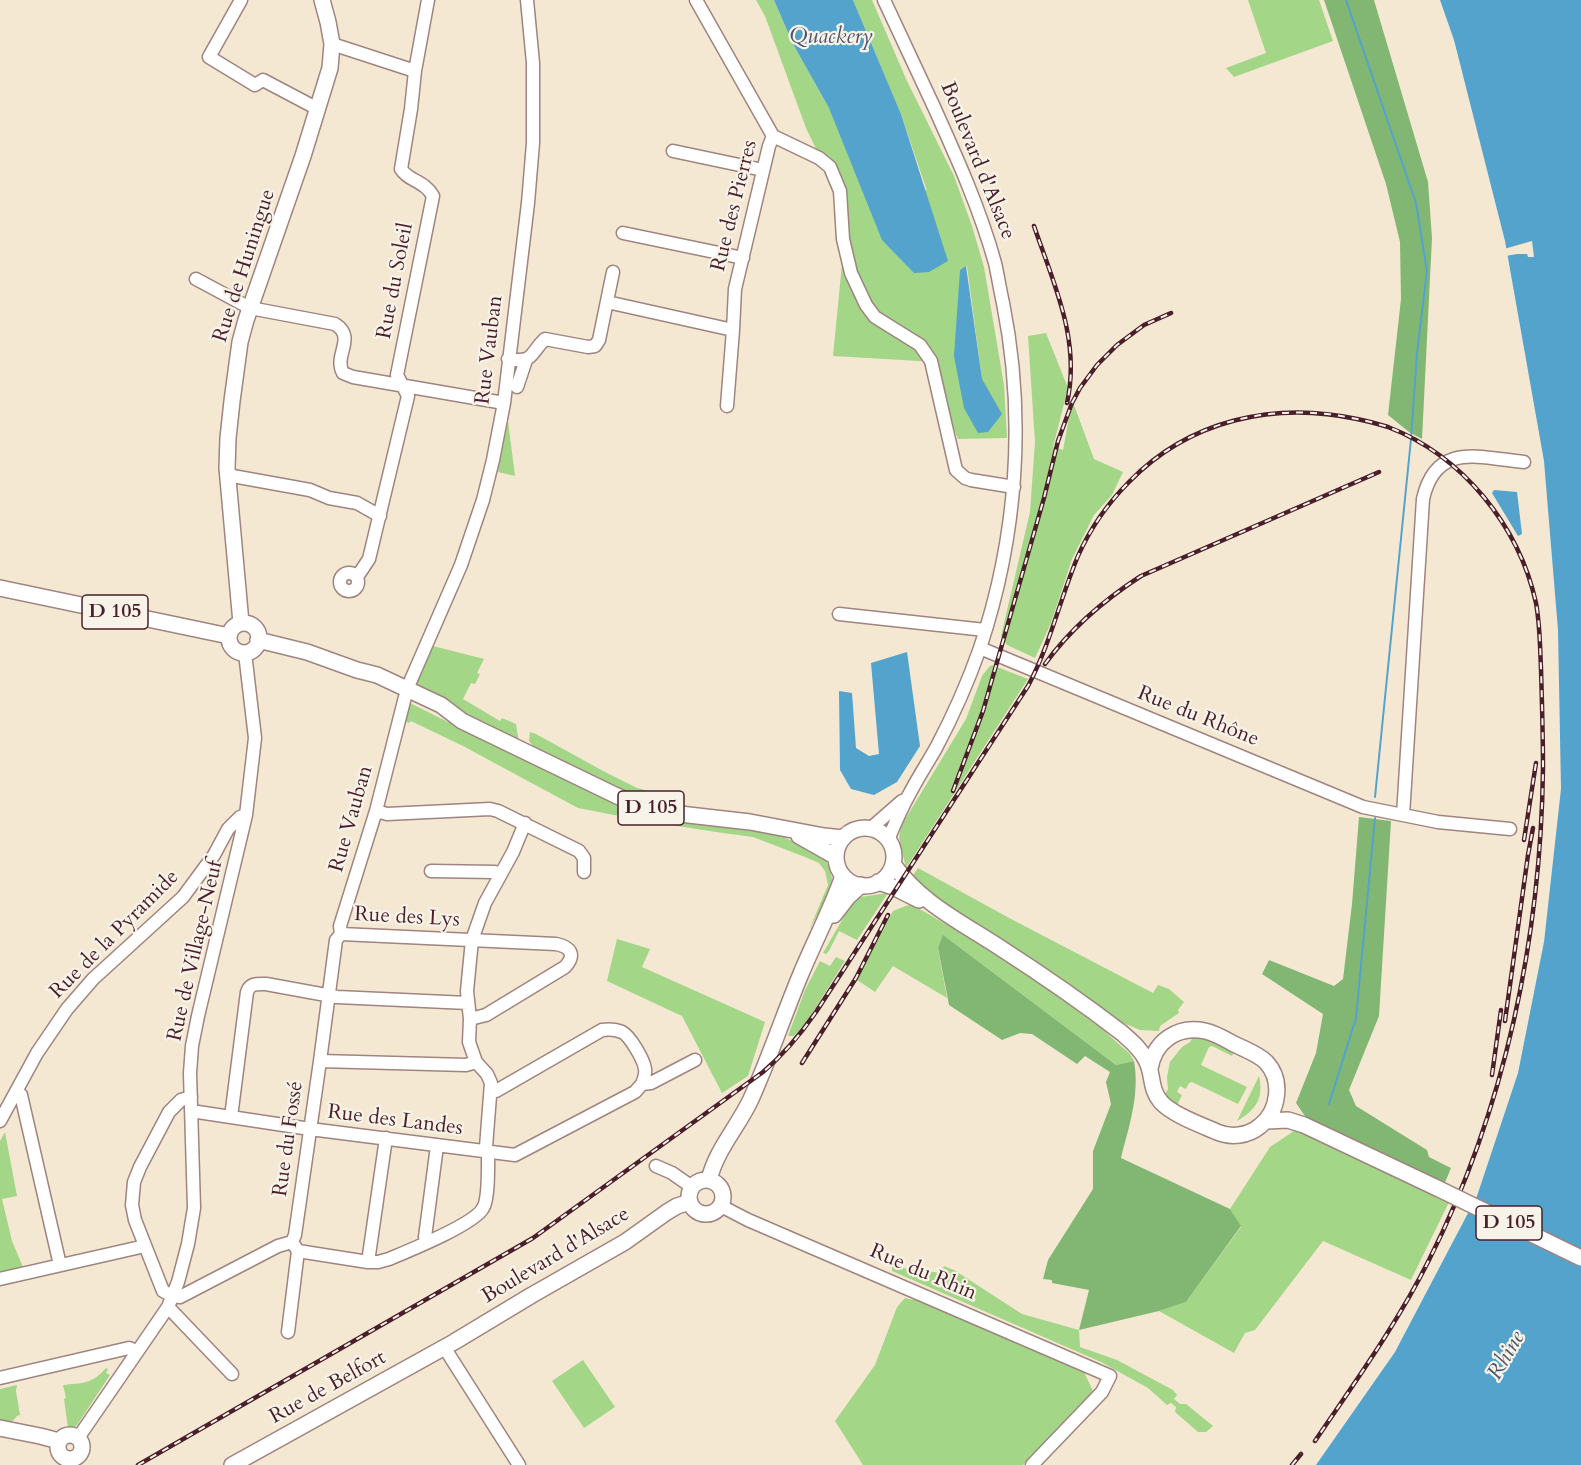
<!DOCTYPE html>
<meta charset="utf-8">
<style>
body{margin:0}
canvas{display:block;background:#f4e8d3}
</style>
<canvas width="1581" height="1465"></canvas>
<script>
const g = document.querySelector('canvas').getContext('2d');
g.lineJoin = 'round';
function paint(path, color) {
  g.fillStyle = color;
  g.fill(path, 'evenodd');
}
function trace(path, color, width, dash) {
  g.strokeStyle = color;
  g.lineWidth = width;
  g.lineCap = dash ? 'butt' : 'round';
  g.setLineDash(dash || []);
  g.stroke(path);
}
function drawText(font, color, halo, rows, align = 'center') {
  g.font = font + ' Cardo,serif';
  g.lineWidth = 4.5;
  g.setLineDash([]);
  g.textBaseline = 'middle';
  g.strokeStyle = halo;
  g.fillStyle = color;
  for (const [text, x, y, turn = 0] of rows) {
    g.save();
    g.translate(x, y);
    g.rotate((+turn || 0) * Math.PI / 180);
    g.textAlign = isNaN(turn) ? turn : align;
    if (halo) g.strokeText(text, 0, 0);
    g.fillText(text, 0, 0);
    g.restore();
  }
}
const green = new Path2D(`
 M756,0H774L793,44L829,108L927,191L901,114L853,0H872L907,81L954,176L972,226L984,267L1004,385L1007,438L958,439L946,408L943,387L936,362L833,356L842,264L844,207L806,128L765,16ZM967,266L982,379L960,270Z
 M1248,0H1319L1333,41L1234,77L1226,68L1266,53Z
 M1046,333L1068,388L1053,447L1063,450L1069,418L1074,405L1094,459L1123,472L1112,495L1094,515L1072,559L1051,623L1035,658L1007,645L1001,636L1030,512L1035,442L1028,336Z
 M508,421L515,476L498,472Z
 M433,646L484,659L477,673L480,674L475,684L471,683L463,699L500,721L502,718L516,724L519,743L420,693L413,681Z
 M992,665L1028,679L906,868L899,838L901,826L966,719L982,676L989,667Z
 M410,703L524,760L596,792L719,824L777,834L816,852V855L826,860L834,884L809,930L828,885L825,871L819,863L805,857L753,837L716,832L645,821L578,808L463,746L411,721L409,723L403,721L406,707Z
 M530,732L536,734L605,772L637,788L676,798L674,806H661L638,800L536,750L529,741Z
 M918,868L1011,919L1153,993L1158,985L1169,989L1184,1002L1178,1010L1179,1013L1160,1026L1159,1031L1140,1030L1116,1020L926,891L913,875Z
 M888,893L857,940L839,931L829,951L826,954L823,953L849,908L860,897Z
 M911,904L1001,956L1042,985L1102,1029L1130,1054L1134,1061L1116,1065L944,936L938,949L947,998L893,966L875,992L857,980L893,911Z
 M617,939L650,949L642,967L765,1022L748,1076L722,1093L682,1016L607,981Z
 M836,957L845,961L806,1023L794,1036H788L805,990L820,961L830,966Z
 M1196,1032L1236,1048L1232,1056L1212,1046L1209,1047L1201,1065L1247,1087L1238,1104L1192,1082L1189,1083L1186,1089L1180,1086L1177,1092L1182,1095L1176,1107L1163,1098L1168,1089L1167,1077L1170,1062L1182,1047L1190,1042Z
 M1259,1076C1264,1098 1256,1110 1237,1121Z
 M1297,1129L1449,1202L1411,1280L1323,1241L1255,1330L1245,1333L1234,1353L1159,1311L1186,1302L1241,1227L1230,1209L1270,1147Z
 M5,1132L17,1196L2,1199L12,1241L23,1267L0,1273V1141Z
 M892,1261L908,1270H922L940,1273L944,1266L954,1270L1022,1314L1079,1330L1080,1347L1117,1360L1173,1390L1177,1395L1174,1399L1180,1404H1186L1213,1426L1206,1432H1198L1175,1412L1176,1407L1171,1403L1167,1405L1148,1388L1101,1362L892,1271Z
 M915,1297L1084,1372L1093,1391L1023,1465H863L835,1421L875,1365L897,1307L905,1298L914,1300Z
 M583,1360L615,1407L584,1428L552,1381Z
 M106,1368L108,1369L106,1373L110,1375L77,1425L72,1429L68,1428L64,1399L66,1398L63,1385C83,1383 92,1384 106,1368Z
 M17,1385L16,1391L20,1415L17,1416L11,1423L0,1421V1389Z`);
const forest = new Path2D(`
 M1324,0H1374L1428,182L1432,238L1422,439L1409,432L1388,415L1401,299L1400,242L1386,184Z
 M1359,817L1391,821L1379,1016L1349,1090L1356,1106L1427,1150L1429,1157L1451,1168L1444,1185L1307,1119L1296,1103L1316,1053L1323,1014L1262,974L1269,960L1334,986L1343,979L1352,904Z
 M943,935L1116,1065L1134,1061C1140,1095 1129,1126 1121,1158L1230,1209L1241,1226L1186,1302L1159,1311L1079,1330L1089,1290L1052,1283V1280L1043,1279L1048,1260L1093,1189V1151L1111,1104L1106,1082L1110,1072L1085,1056L1077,1064L1032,1034L1020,1033L1002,1040L949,1005L938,948Z`);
const water = new Path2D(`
 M774,0H853L901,114L948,261L929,272L914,273L882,240L829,108L793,44Z
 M1440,0H1581V1465H1316L1395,1352L1477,1196L1518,1073L1544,942L1561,789L1558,630L1544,461L1505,241L1454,40Z
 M966,266L982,379L1002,414L988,432L978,433L964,408L954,356L960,270Z
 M1494,490L1517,492L1522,534L1518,536L1492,493Z
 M907,652L920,746L897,782L874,795L851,789L840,770L839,691L852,693L856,748L869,756L879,754L871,663Z`);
const pier = new Path2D(`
 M1532,241L1534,257H1528L1527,254H1517L1506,256L1504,249Z`);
const stream = new Path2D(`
 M1346,0L1416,203L1427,271L1417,353L1411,439L1375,797
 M1329,1104L1356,1018L1375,818`);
const minor = new Path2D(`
 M241,0L209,57L255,85L263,80L318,109
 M696,0L773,136
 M884,0C901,36 917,71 934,107C957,158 980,209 995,263C998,276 1000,290 1003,303C1026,418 1017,537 980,648C968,682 953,716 936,748C928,762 919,776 911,791C902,807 895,823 888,840
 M332,44L415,71
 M773,136L819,158L830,167L840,191L843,239L851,273L866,305L875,317L920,345L931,361L956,470L965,478L971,480L1014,487
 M673,151L763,170
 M623,233L743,258
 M196,279L250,308L335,324C357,338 333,355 343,373L353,377L504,403
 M607,302L733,330
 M508,359C535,363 529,354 545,339L588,347L595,346L599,340L613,272
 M517,387L526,360
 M727,406L733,330L735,289L769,146L773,136
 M227,475L310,490L329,498L357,503L380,516
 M340 582a9 9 0 1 1 18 0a9 9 0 1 1-18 0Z
 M357,577L369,559L408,396L397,375L433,196C424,180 408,181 401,169L411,109L415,71L428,0
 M839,614L985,630
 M980,648L1363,807L1438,822L1510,829
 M407,689L461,565L483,500L493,460L504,403L528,203L533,143V63L527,0
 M376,811L387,814L490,809L498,811L579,851L584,858V872
 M1403,815L1423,499C1436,441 1480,458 1524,462
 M870,829L902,801
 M431,871L495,872L501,874
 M341,934L556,944C571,947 576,955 565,967L486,1015L470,1019
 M320,1061L466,1065L476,1062
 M491,1091H496L602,1030C609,1029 615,1029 622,1032C630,1036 644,1060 645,1069C646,1074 644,1079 642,1084
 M16,1092L21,1095L60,1265
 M191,1097L181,1100L169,1112L140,1167L134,1182L132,1205L135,1220L163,1291L172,1296L180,1297L278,1246L292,1242
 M191,1111L310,1129L515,1155L635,1092L642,1084L651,1083L695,1060
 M231,1117L247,992C250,983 257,984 266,984L337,997L468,1003
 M0,1121L37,1053L67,1009L93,979L183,897L214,855L228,829L240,817L246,815
 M656,1166L672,1173L692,1187
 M721,1206L748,1220L1110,1376L1102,1392L1032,1465
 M427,1242L425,1237L437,1146
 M298,1251L368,1262H378L389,1259C408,1251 475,1224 483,1208C489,1199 488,1165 488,1152L486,1147L491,1083L487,1074L476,1062L469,1042L470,1019L467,991L472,940L485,903L513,852L525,823
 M368,1262L386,1138
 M0,1279L145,1246
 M168,1307L232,1374
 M288,1332L298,1251L292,1242L295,1235L320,1061L336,940L341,934L340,926L376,811L405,697
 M444,1347L519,1465
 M0,1378L129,1348L137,1351
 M78,1438L168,1307L178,1282L188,1244L194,1208L190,1073L192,1046L198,1016L246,815L255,738L245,653`);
const major = new Path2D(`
 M0,588L229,636
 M241,623L227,468L228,438L232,401L240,342L246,320L303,156L330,68L332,44L328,22L322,0
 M229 638a15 15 0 1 1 30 0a15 15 0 1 1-30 0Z
 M258,640L307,652L357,670L377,675L441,705L462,721L617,796L641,806L671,813L750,822L824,836L843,838
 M836 857a29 29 0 1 1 58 0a29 29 0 1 1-58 0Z
 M799,836L836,857
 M893,864C921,903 959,921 999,947C1041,974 1083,1003 1122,1033C1131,1041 1141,1049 1146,1060C1154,1074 1149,1088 1161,1102C1173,1115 1201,1125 1217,1132C1231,1138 1248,1136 1260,1126C1279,1111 1283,1080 1266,1062C1258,1054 1244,1049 1234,1044C1225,1039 1215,1033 1205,1031C1177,1025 1154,1042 1150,1069
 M878,882L893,887L919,900
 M834,915L848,897L861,885
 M1266,1121L1288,1120L1304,1125L1437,1188
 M689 1197a17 17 0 1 1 34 0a17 17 0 1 1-34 0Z
 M709,1180C716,1150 738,1127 751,1099C769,1059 783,1017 800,976C814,942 831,910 843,876
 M0,1428L40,1436L59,1441
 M58 1447a12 12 0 1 1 24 0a12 12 0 1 1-24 0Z
 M232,1465L454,1342L532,1295L625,1242L667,1212L677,1206L690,1202`);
const rail = new Path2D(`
 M1034,226C1054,285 1081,340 1067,403
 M1045,664C1071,628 1104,600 1141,576L1379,472
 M953,791L983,711L1044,498L1058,441L1072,403L1080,388L1097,365L1117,345L1144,325L1171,313
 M1524,840L1536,763
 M1505,1021L1528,855L1533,828
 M802,1063L856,978L888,915
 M1492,1075L1501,1010
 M138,1465L533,1238L763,1072C784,1054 800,1035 816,1012L1028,686C1050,645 1060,599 1078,556C1090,529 1108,503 1129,482C1189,420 1274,401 1357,419C1367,421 1378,424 1388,427C1463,456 1519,526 1536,603C1540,625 1540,647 1541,669C1542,702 1543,735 1543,768C1541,937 1505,1109 1429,1260C1397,1324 1355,1382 1315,1441
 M1292,1465L1301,1454`);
const majorBridge = new Path2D(`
 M1437,1188L1581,1258`);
const shields = [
 [115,612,66],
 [651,808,66],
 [1509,1223,66]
];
const shieldNames = [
 ["D 105",115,612],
 ["D 105",651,808],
 ["D 105",1509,1223]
];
const streetNames = [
 ["Boulevard d'Alsace",977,161,68],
 ["Rue des Pierres",735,206,-76],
 ["Rue de Huningue",245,266,-72],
 ["Rue du Soleil",396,281,-79],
 ["Rue Vauban",490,350,-83],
 ["Rue du Rhône",1198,717,22],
 ["Rue Vauban",352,819,-74],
 ["Rue des Lys",407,918,3],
 ["Rue de la Pyramide",115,935,-45],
 ["Rue de Village-Neuf",196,951,-77],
 ["Rue des Landes",395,1121,7],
 ["Rue du Fossé",289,1139,-82],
 ["Boulevard d'Alsace",556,1256,-31],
 ["Rue du Rhin",923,1273,23],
 ["Rue de Belfort",328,1388,-29]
];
const waterNames = [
 ["Quackery",831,38],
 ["Rhine",1507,1356,-60]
];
paint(green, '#a3d686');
paint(forest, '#82b773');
paint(water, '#53a3cd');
paint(pier, '#f4e8d3');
trace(stream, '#53a3cd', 2);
trace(minor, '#9f847f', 15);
trace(major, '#9f847f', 18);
trace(minor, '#fff', 12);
trace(major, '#fff', 15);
trace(rail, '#4a1f2b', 4.5);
trace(rail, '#f7f3e8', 2, [7]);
trace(majorBridge, '#9f847f', 18, []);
trace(majorBridge, '#fff', 15);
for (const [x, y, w] of shields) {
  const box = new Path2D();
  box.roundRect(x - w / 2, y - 17, w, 34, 4.5);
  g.fillStyle = '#f7f3e8';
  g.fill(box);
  trace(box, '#4a1f2b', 1.5);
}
drawText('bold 20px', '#4a1f2b', null, shieldNames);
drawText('21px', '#4a1f2b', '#f7f3e8', streetNames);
drawText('italic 22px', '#4e546c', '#f7f3e8', waterNames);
</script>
